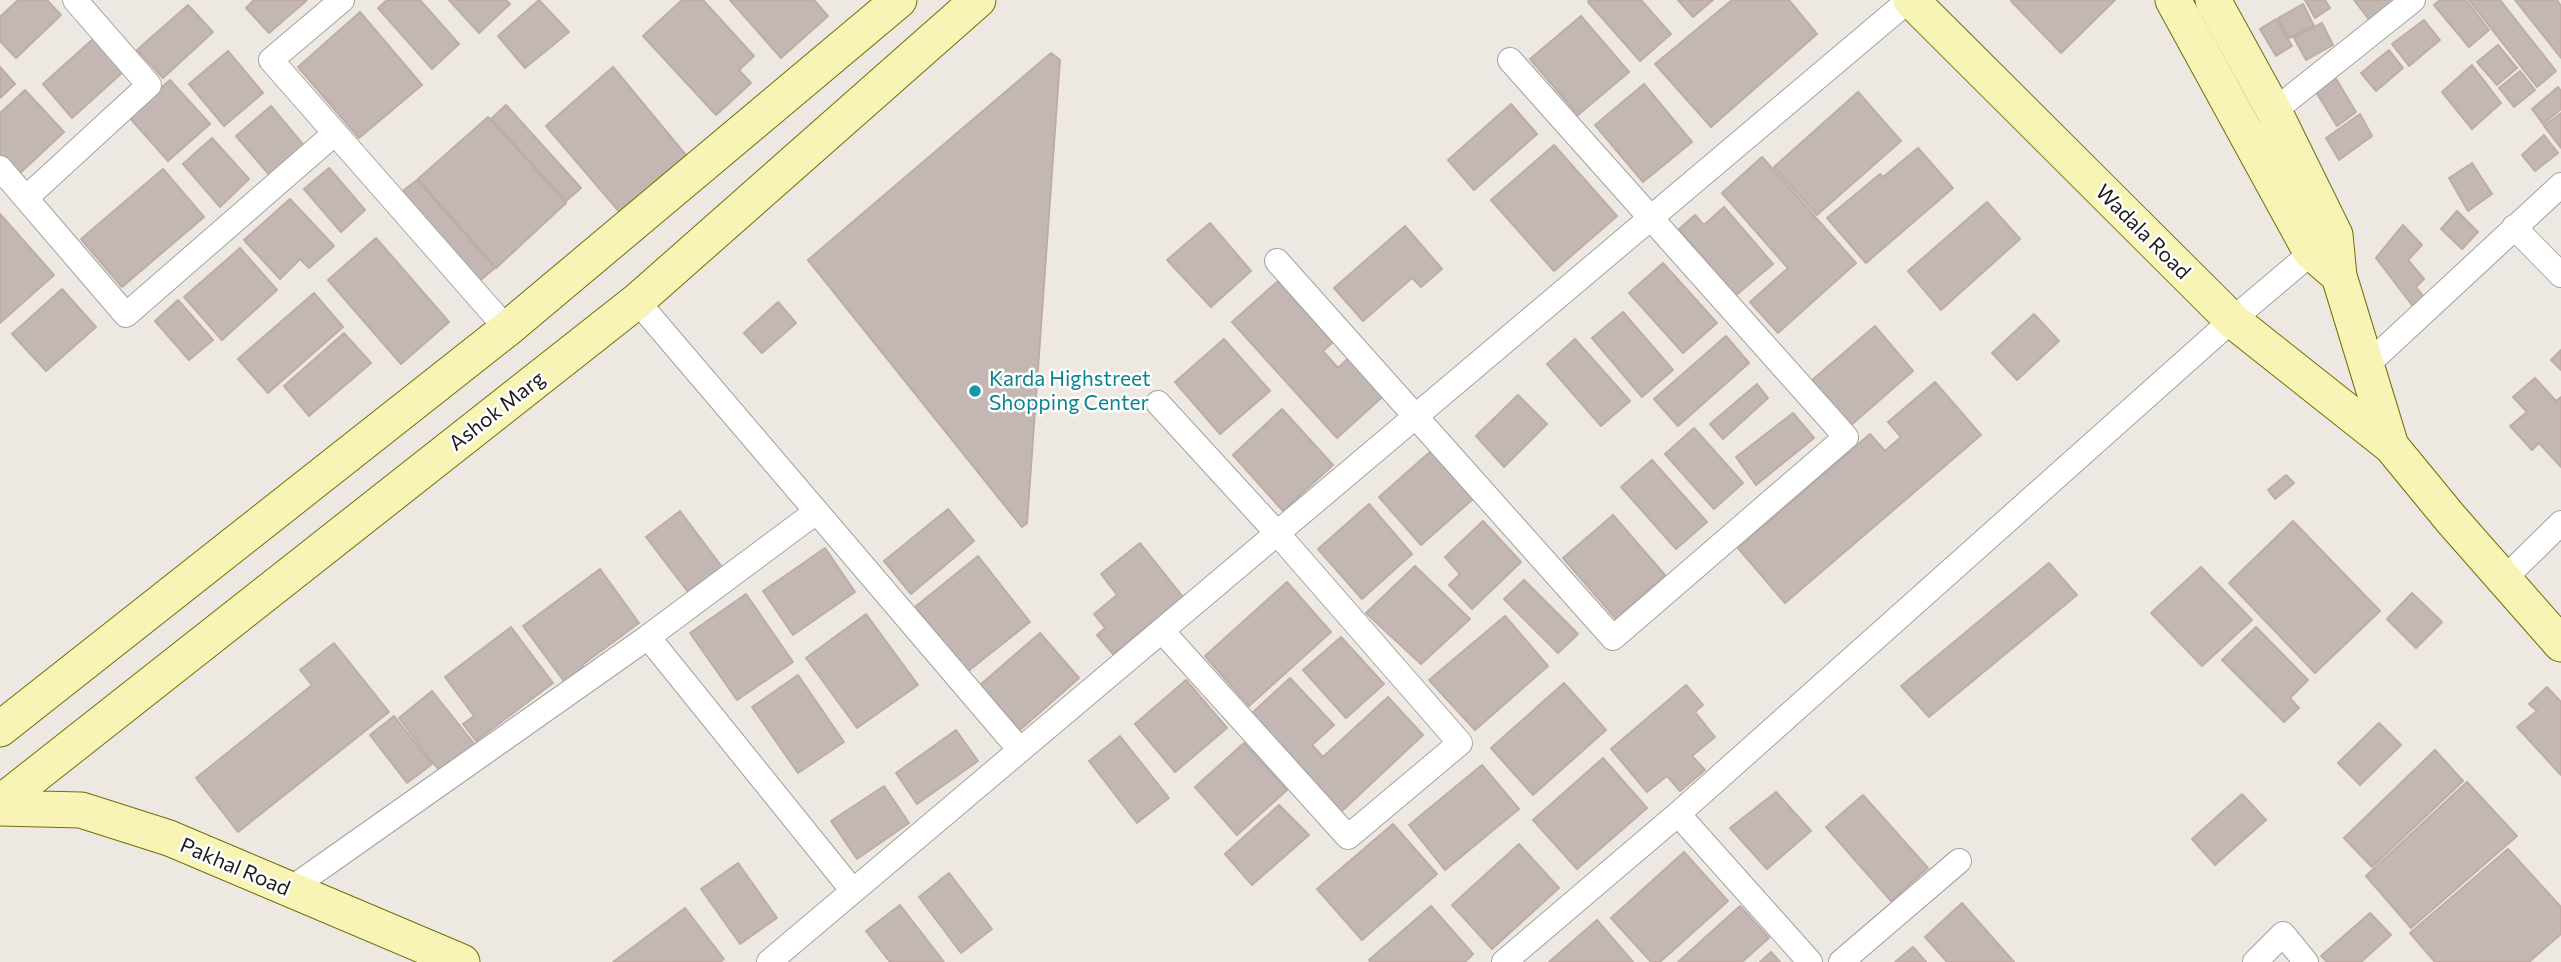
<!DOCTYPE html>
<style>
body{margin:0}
canvas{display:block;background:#ede8e2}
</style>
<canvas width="2561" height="962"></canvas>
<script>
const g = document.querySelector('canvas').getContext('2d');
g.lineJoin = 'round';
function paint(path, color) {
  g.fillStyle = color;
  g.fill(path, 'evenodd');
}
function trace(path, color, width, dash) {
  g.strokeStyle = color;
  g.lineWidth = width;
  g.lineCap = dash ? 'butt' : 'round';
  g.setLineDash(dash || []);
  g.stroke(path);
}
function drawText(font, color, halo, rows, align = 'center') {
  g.font = font + ' Commissioner,sans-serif';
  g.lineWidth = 5;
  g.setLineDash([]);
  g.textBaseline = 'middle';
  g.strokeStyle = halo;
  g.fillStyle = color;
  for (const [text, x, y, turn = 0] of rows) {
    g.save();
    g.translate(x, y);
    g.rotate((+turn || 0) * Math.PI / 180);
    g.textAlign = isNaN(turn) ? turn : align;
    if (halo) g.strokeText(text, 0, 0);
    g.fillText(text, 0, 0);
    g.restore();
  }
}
const building = new Path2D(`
 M18,0H47L61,15L16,58L0,41V17Z
 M254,0H307L269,33L246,8Z
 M387,0H420L459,44L432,69L378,8Z
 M449,0H506L510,4L479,33Z
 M539,0L569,32L525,68L498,36Z
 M682,0H703L754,56L739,70L751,83L716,115L643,36Z
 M730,0H814L828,16L781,58Z
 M1589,0H1641L1671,34L1640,61L1588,2Z
 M1678,0H1713L1693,17Z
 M1732,0H1789L1817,34L1711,127L1655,64Z
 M2013,0H2115L2061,53L2011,1Z
 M2305,0H2325L2330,8L2315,18Z
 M2354,0H2390L2391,2L2370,21Z
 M2440,0H2466L2489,30L2469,47L2434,5Z
 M2469,0H2500L2556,71L2537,87Z
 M2515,0H2557L2561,6V58Z
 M2303,4L2314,26L2289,38L2278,18Z
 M188,5L213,32L163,78L137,50Z
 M360,12L422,85L359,138L298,67Z
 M1581,16L1629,72L1578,115L1530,59Z
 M2276,19L2292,46L2276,56L2260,29Z
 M2424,20L2440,40L2409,66L2392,44Z
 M2322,23L2333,45L2306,60L2294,38Z
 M93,39L123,72L72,118L43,84Z
 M2498,45L2517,68L2497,85L2477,62Z
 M2389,50L2403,68L2376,91L2361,73Z
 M228,51L263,93L224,126L189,84Z
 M1051,53L1060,60L1027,523L1022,527L808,260Z
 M2472,65L2501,103L2472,129L2442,92Z
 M0,67L15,84L0,98Z
 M613,67L690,160L622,215L546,126Z
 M2520,71L2535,90L2514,107L2499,88Z
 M2335,77L2356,112L2337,126L2316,92Z
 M170,80L210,124L168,161L129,117Z
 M1644,84L1692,142L1643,182L1595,125Z
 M2558,87L2561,91V109L2543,124L2532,109Z
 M25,90L64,132L18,175L0,156V113Z
 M1858,92L1901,141L1817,215L1774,167Z
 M1511,104L1537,134L1474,190L1448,160Z
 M506,105L581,188L566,201L491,119Z
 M271,106L306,148L272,178L236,136Z
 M2561,113V148L2544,126Z
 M2360,114L2372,136L2339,160L2326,138Z
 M488,117L566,203L496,268L418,179Z
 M2544,135L2558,153L2535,171L2522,155Z
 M212,138L249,179L220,207L183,164Z
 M1554,145L1617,216L1554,271L1491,200Z
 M1918,148L1953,188L1866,263L1827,218L1880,174L1883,177Z
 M1762,157L1856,263L1778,333L1750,302L1788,268L1722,193Z
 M2472,163L2492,194L2468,211L2449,178Z
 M329,168L365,210L341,232L304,189Z
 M163,169L204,217L122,287L81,239Z
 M417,180L495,268L478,282L400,193Z
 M290,199L334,246L309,268L300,259L280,279L244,240Z
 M1987,202L2020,239L1941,310L1908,271Z
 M1724,207L1773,264L1735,296L1679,229L1695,215L1704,225Z
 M2457,211L2478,232L2462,249L2441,229Z
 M0,214L54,275L0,323Z
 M1210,223L1251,271L1211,307L1167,260Z
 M2403,225L2422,245L2408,260L2424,279L2416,287L2426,300L2415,309L2376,258Z
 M1405,226L1442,269L1421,287L1412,278L1363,321L1334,288Z
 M376,238L449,322L401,364L328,280Z
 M240,248L277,290L222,340L184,297Z
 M1663,263L1717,323L1683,353L1629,293Z
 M1278,281L1333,342L1323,351L1338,368L1355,352L1390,390L1337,438L1232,322Z
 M62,289L96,327L46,371L12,334Z
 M314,293L343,327L268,393L238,359Z
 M178,300L213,340L189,360L155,321Z
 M778,302L796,323L762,353L744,333Z
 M1623,312L1673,370L1642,397L1592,338Z
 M2034,314L2059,341L2017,380L1992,353Z
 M1875,326L1913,371L1850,426L1811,381Z
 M344,333L371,363L309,416L284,386Z
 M1726,336L1749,363L1678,426L1654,399Z
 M1224,339L1270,391L1220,434L1175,382Z
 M1575,339L1630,401L1601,426L1547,364Z
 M2561,350V370L2551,360Z
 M2535,378L2556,401L2561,397V467L2539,443L2532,450L2510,426L2527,412L2513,397Z
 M1935,382L1981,435L1785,603L1738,548L1870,434L1885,451L1901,437L1888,422Z
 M1757,384L1768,398L1723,439L1710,424Z
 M1518,395L1547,424L1504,467L1476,436Z
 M1282,409L1333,465L1283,511L1233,455Z
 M1793,413L1814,438L1756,485L1736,457Z
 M1694,428L1743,483L1714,509L1665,454Z
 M1431,451L1473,499L1421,545L1379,497Z
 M1652,460L1707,522L1676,549L1621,487Z
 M2286,475L2294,483L2275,499L2268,490Z
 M1369,504L1412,554L1362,599L1318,549Z
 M948,509L974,541L911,594L884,561Z
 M680,511L722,567L688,592L646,537Z
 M1613,515L1665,575L1616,619L1563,558Z
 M1483,521L1521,562L1472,609L1449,585L1460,574L1445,557Z
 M2293,521L2380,611L2315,673L2229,583Z
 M1140,543L1183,597L1113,654L1097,635L1105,628L1094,614L1117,595L1101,574Z
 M825,548L855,592L793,635L763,591Z
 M978,556L1030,622L967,672L915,607Z
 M2049,563L2077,595L1929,717L1901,686Z
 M1415,566L1470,619L1421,664L1366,613Z
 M2201,567L2252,620L2202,666L2151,613Z
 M600,569L639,623L582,665L588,674L569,688L523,626Z
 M1524,580L1578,634L1558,653L1504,599Z
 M1287,582L1331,632L1249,706L1205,656Z
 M2412,593L2442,622L2416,648L2387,619Z
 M746,594L793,662L737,700L690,633Z
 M866,614L918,685L857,728L806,658Z
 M1505,616L1548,666L1475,730L1429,680Z
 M511,627L553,683L476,741L463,724L474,716L445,677Z
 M2256,627L2308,680L2290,698L2299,708L2284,722L2222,660Z
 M1040,633L1079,678L1020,730L980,685Z
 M1341,637L1384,684L1346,718L1303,670Z
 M334,643L389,712L238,832L196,778L312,685L300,670Z
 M798,675L844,742L798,773L752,707Z
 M1290,678L1334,725L1312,745L1323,757L1388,697L1423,735L1341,812L1251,714Z
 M1186,680L1227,728L1175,772L1135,724Z
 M1564,683L1606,730L1533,795L1491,748Z
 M1686,685L1703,705L1695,712L1715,737L1692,756L1705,770L1680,791L1667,776L1647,792L1611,749Z
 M2547,687L2561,702V775L2517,727L2537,711L2529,704Z
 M432,691L476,746L441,773L399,718Z
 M394,716L432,764L407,783L370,735Z
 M2379,723L2401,745L2360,785L2338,763Z
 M956,730L978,761L917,804L896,773Z
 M1120,736L1169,798L1137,823L1089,761Z
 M1244,743L1287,790L1237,835L1195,787Z
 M2435,750L2463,781L2372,867L2344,838Z
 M1603,758L1647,808L1577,869L1533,820Z
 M1482,765L1519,809L1445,870L1409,825Z
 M2467,782L2517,836L2411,928L2366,876Z
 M884,786L909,823L857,859L831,821Z
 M1776,792L1811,831L1767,869L1730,828Z
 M2242,794L2266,820L2215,865L2192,839Z
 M1863,795L1928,868L1891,901L1826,827Z
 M1279,805L1309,835L1252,885L1225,854Z
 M1393,824L1437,874L1362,940L1317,889Z
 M1519,844L1559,888L1492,949L1452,905Z
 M2508,849L2561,907V934L2529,962H2435L2410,933Z
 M1684,852L1728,901L1660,962H1651L1611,918Z
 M738,863L777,918L740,944L701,889Z
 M949,873L992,929L961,953L919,897Z
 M1962,903L2014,962H1947L1925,937Z
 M900,905L944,962H890L866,931Z
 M1431,906L1473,954L1465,962H1371L1369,960Z
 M1740,906L1769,938L1742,962H1678Z
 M685,908L724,959L720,962H613Z
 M2370,913L2391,935L2361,962H2327L2321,956Z
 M1597,920L1633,962H1549Z
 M1913,947L1926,962H1895Z
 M1771,952L1780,962H1760Z`);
const street = new Path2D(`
 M342,0L271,60L507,329
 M2274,111L2413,0
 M0,168L126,315L334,134
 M26,198L149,85L75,0
 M2514,227L2561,275
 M1277,261L1613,638L1846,437L1510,60
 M637,301L1020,750
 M2368,364L2561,185
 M1158,403L1277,533L1460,743L1348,837L1162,631
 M2504,579L2561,523
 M648,637L816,512
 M289,890L648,637L853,891
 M769,962L1909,0
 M1504,962L1678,814
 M1810,962L1678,814L2232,320L2323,243
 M1841,962L1959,861
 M2255,962L2283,934L2306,962`);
const secondary = new Path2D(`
 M1911,0L2232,320L2391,446
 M2173,0L2311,252L2339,276
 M2213,0L2274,111L2335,235L2339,276L2391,446L2451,519L2561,644
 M0,729L507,329L899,0
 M0,803L637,301L978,0
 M0,808L81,810L169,838L462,962`);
const markers = [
 [975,391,7,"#0f9aa8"]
];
const streetNames = [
 ["Wadala Road",2143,232,45],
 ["Ashok Marg",497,411,-38],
 ["Pakhal Road",235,867,23]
];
const cultureNames = [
 ["Karda Highstreet",989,379],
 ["Shopping Center",989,403]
];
paint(building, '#c2b7b2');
trace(building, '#bfada5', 2);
trace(street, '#a3a3a3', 26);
trace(secondary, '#6f6f07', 37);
trace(street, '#fff', 24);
trace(secondary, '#f8f4b6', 35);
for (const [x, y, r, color] of markers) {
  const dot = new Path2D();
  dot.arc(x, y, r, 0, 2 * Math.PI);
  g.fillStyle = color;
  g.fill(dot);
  trace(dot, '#fff', 2.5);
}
drawText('21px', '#1c1c1c', '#fff', streetNames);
drawText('21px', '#0d838f', '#fff', cultureNames, 'left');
</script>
